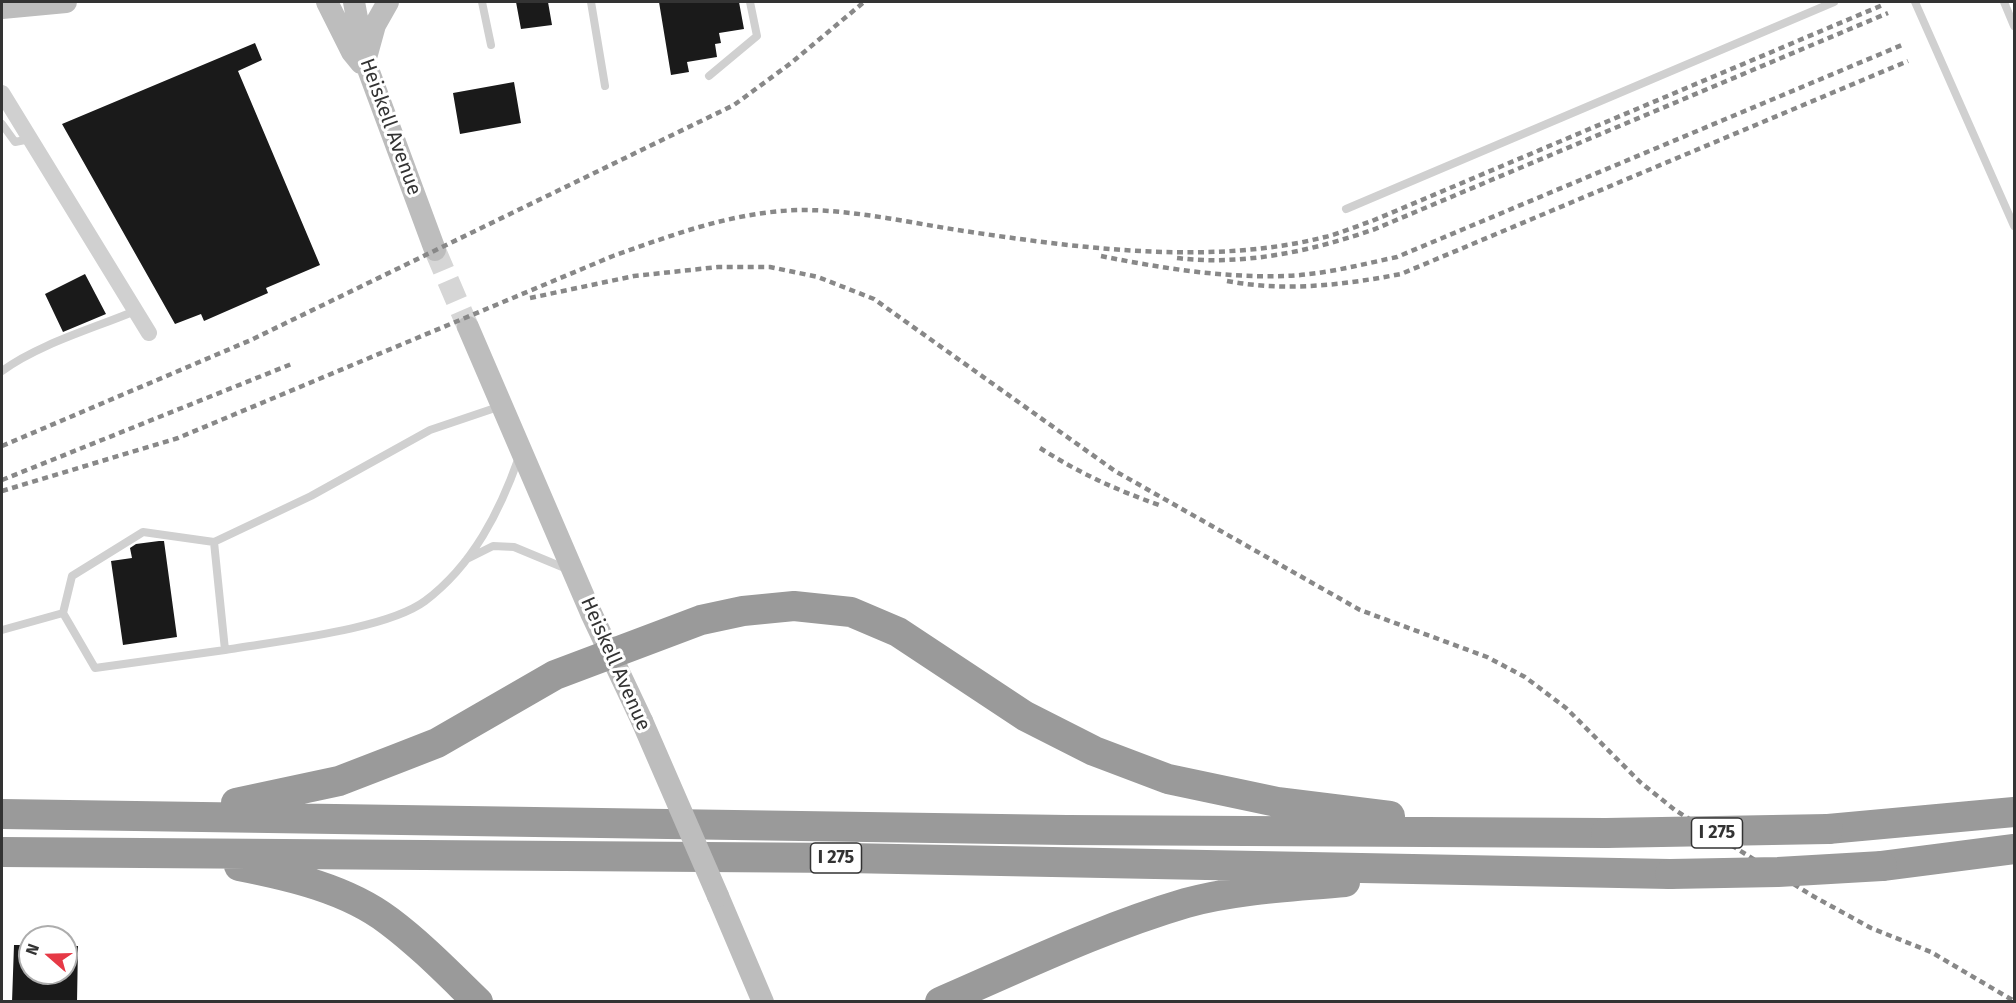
<!DOCTYPE html>
<style>
body{margin:0}
#map{position:relative;width:2016px;height:1003px;overflow:hidden;background:#fff;font-family:"Fira Sans",sans-serif}
canvas{display:block}
.frame{position:absolute;inset:0;border:3px solid #333;pointer-events:none}
.north{position:absolute;left:18px;top:925px;width:60px;height:60px;box-sizing:border-box;background:#fff;border:2px solid #adadad;border-radius:50%;rotate:290deg;font-size:16px;font-weight:700;line-height:24px;text-align:center;color:#333}
.north::after{content:'';display:block;margin:auto;width:21px;height:27px;background:#e63946;clip-path:polygon(50% 0,100% 100%,50% 72%,0 100%)}
</style>
<div id="map">
<canvas width="2016" height="1003"></canvas>
<div class="frame"></div>
<div class="north">N</div>
</div>
<script>
const g = document.querySelector('canvas').getContext('2d');
g.lineJoin = 'round';
function paint(path, color) {
  g.fillStyle = color;
  g.fill(path, 'evenodd');
}
function trace(path, color, width, dash) {
  g.strokeStyle = color;
  g.lineWidth = width;
  g.lineCap = dash ? 'butt' : 'round';
  g.setLineDash(dash || []);
  g.stroke(path);
}
function drawText(font, color, halo, rows, align = 'center') {
  g.font = font + ' "Fira Sans",sans-serif';
  g.lineWidth = 6;
  g.setLineDash([]);
  g.textBaseline = 'middle';
  g.strokeStyle = halo;
  g.fillStyle = color;
  for (const [text, x, y, turn = 0] of rows) {
    g.save();
    g.translate(x, y);
    g.rotate((+turn || 0) * Math.PI / 180);
    g.textAlign = isNaN(turn) ? turn : align;
    if (halo) g.strokeText(text, 0, 0);
    g.fillText(text, 0, 0);
    g.restore();
  }
}
const building = new Path2D(`
 M516,2H548L552,25L521,29Z
 M659,2H739L744,29L719,33L721,43L715,44L717,57L687,62L689,72L671,75Z
 M255,43L262,60L238,71L320,265L266,288L268,293L204,321L201,314L175,324L62,124Z
 M514,82L521,123L460,134L453,93Z
 M85,274L106,314L63,332L45,294Z
 M159,541H164L177,637L123,645L111,561L132,558L130,548L136,544Z
 M14,945H30V973H66V946H78L77,1002H12Z`);
const secondaryTunnel = new Path2D(`
 M435,250L468,327`);
const lane = new Path2D(`
 M482,2L491,45
 M591,2L605,86
 M1915,2L2014,226
 M2004,2L2014,26
 M709,76L757,36L750,2
 M2,124L15,142L30,139
 M1346,209L1834,2
 M2,371C39,344 92,329 135,311
 M501,406L430,430L311,496L214,542L225,650C276,641 386,630 425,601C473,565 500,511 519,457
 M467,559L493,546L514,547L567,569
 M63,613L72,576L143,532L214,542
 M2,630L63,613L95,668L225,650`);
const street = new Path2D(`
 M2,93L149,333`);
const secondary = new Path2D(`
 M327,2L352,52L361,63
 M354,2L365,61L435,250
 M2,8L66,2
 M367,54L375,25L388,2
 M468,327L591,613L642,721
 M718,896L763,1002`);
const highway = new Path2D(`
 M236,803L339,781L396,759L437,743L555,675L701,620L743,611L794,606L851,612L898,632L1025,716L1094,751L1168,779L1277,802L1390,816
 M2,814L1067,830L1606,833
 M1828,829L2014,812
 M2,852L846,858L1670,874
 M239,866C290,876 347,889 389,921C421,945 449,974 478,1002
 M1882,866L2014,849
 M940,1002C1021,967 1101,928 1186,903C1237,889 1293,887 1345,882`);
const rail = new Path2D(`
 M1101,256C1160,268 1223,278 1284,276C1322,275 1359,265 1397,257L1902,45
 M1177,258C1244,266 1312,251 1375,229L1888,13
 M1227,281C1286,292 1343,285 1401,274L1908,61
 M530,298L634,276L718,267H770L818,277L874,299L1115,471L1360,610L1487,657L1525,677L1566,708L1640,782L1675,810L1811,895L1871,928L1931,952L2014,1001
 M2,446L251,340L734,105L791,63L864,2
 M1040,448C1081,474 1116,490 1162,506
 M2,480L294,363
 M2,491L178,438L613,256C675,234 736,211 802,210C856,210 911,223 964,231C1079,248 1210,266 1325,237C1341,233 1357,226 1372,221L1885,4`);
const secondaryBridge = new Path2D(`
 M642,721L718,896`);
const highwayBridge = new Path2D(`
 M1606,833L1828,829
 M1670,874L1778,872L1882,866`);
const shields = [
 [1717,833,51],
 [836,858,51]
];
const shieldNames = [
 ["I 275",1717,833],
 ["I 275",836,858]
];
const streetNames = [
 ["Heiskell Avenue",390,127,70],
 ["Heiskell Avenue",615,664,66]
];
paint(building, '#1a1a1a');
trace(secondaryTunnel, '#d6d6d6', 22, [22, 11]);
trace(lane, '#d0d0d0', 8);
trace(street, '#d0d0d0', 16);
trace(secondary, '#bdbdbd', 22);
trace(highway, '#9a9a9a', 30);
trace(rail, '#888', 4.5, [6, 4.5]);
trace(secondaryBridge, '#bdbdbd', 22);
trace(highwayBridge, '#9a9a9a', 30);
for (const [x, y, w] of shields) {
  const box = new Path2D();
  box.roundRect(x - w / 2, y - 15, w, 30, 4.5);
  g.fillStyle = '#fff';
  g.fill(box);
  trace(box, '#333', 1.5);
}
drawText('bold 18px', '#333', null, shieldNames);
drawText('20px', '#333', '#fff', streetNames);
</script>
